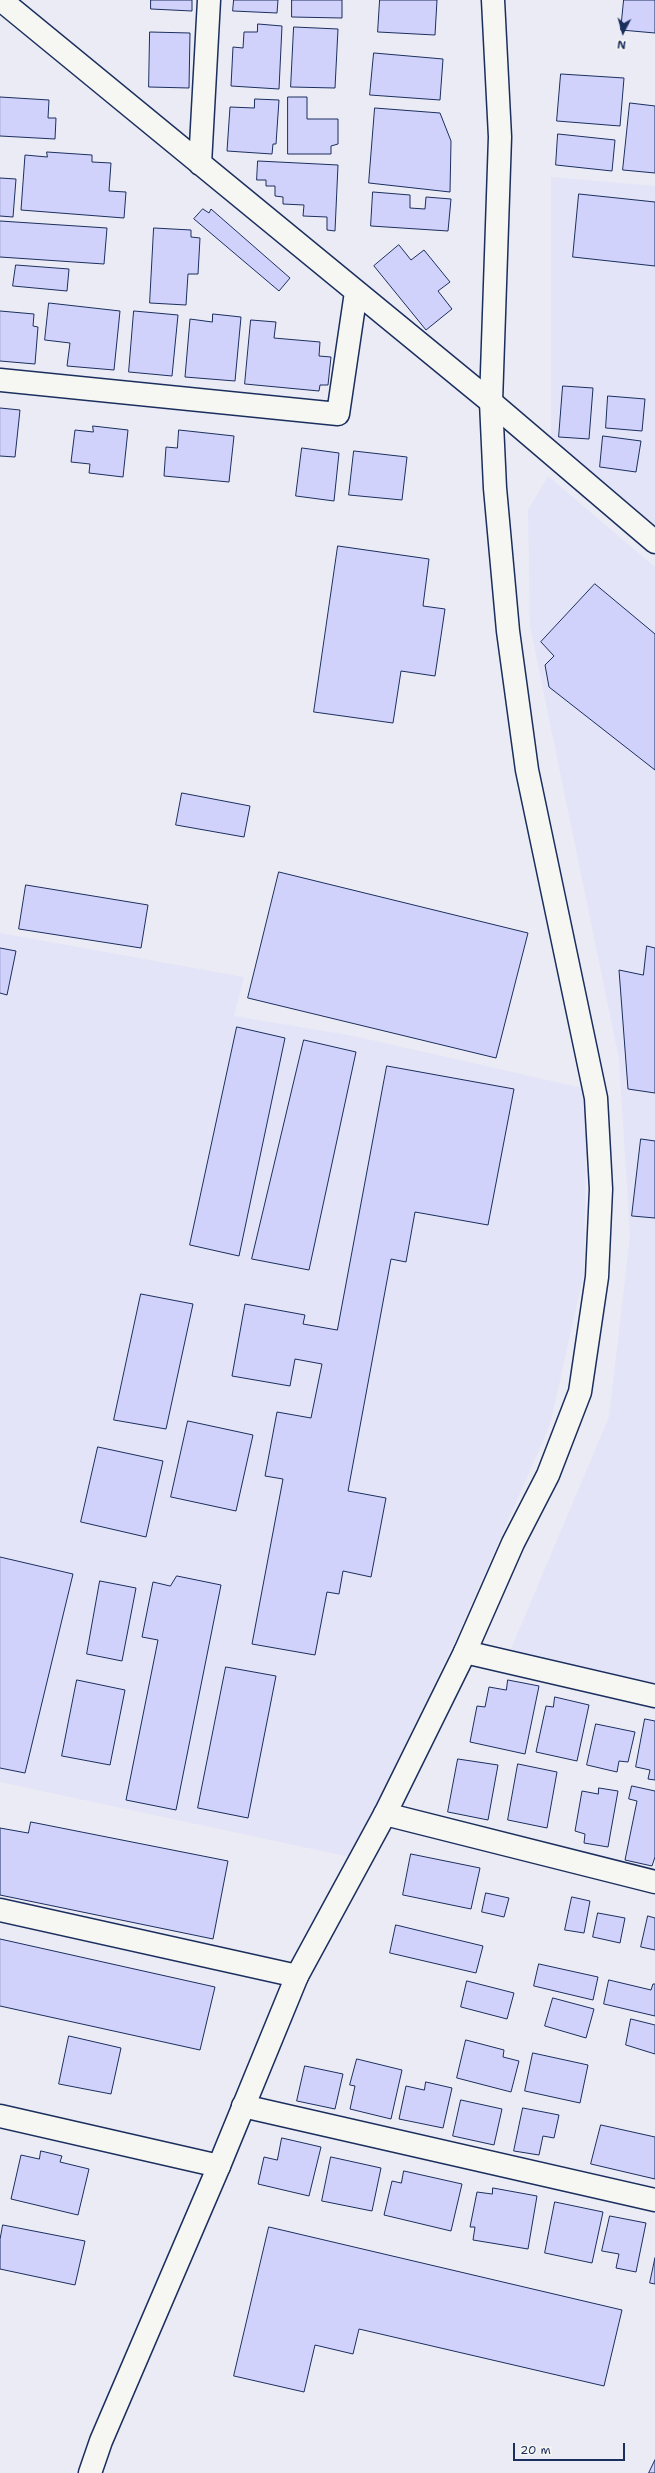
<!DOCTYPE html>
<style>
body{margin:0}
#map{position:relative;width:655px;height:2473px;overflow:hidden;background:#ebebf5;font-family:"Shantell Sans",sans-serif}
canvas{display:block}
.north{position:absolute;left:603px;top:12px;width:40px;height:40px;-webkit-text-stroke:3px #f6f6f2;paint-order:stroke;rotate:186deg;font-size:11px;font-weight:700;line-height:16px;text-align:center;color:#1b2f5e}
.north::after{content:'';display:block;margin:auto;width:14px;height:18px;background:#1b2f5e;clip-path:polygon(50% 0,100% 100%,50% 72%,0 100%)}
.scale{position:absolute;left:513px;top:2443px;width:112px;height:18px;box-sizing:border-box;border:2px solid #1b2f5e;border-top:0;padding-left:5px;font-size:12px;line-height:14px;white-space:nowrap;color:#1b2f5e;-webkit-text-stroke:3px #f6f6f2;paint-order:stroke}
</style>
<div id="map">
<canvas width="655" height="2473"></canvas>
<div class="north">N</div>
<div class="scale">20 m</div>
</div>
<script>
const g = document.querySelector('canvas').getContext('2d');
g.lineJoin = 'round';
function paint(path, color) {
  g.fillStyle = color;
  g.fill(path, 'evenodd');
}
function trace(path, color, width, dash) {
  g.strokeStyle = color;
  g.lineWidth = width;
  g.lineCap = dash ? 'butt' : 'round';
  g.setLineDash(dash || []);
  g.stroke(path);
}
const built = new Path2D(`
 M551,177L655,186V527L551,441Z
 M548,476L655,567V1686L508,1656L609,1417L630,1236L619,1059L530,626L528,510Z
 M0,933L244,977L234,1016L354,1036L587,1089L584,1273L550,1425L456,1639L350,1857L0,1782Z`);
const building = new Path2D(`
 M151,0H192V11L151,9Z
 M234,0H278L277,13L233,11Z
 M292,0H342V18L292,17Z
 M380,0H437L435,35L378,32Z
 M624,0H655V33L621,30Z
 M258,24L282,26L279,89L231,86L233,47L243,48L244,32H257Z
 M294,27L338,29L335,88L291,87Z
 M150,32L190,33L189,88L149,87Z
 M374,53L443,59L440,100L370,95Z
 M561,74L624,78L620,126L557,121Z
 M0,97L49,100L48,118H56L55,139L0,136Z
 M288,97H307V119H338V144L331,146V154H288Z
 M255,99L279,100L276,144H273L272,154L227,151L230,107L254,108Z
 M630,103L655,106V173L623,170Z
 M375,108L440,113L451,141L450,192L369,183Z
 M558,134L615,140L612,171L556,165Z
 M47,152L92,155V162L111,163L109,191L126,192L124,218L21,210L25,155L47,157Z
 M258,161L338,165L335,231L327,230V217L303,216L304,205L283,204V197L275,196V186H266V180H257Z
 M0,178L16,179L13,217L0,216Z
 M373,192L410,195V208L425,209L426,197L451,199L448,231L371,226Z
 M579,194L655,202V266L573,257Z
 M203,209L209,213L211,209L290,278L279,291L194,219Z
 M0,221L107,228L104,264L0,257Z
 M154,228L191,230V237L200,238L198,274H188L186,305L150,303Z
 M399,245L411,260L424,250L450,282L438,291L452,309L426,330L374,266Z
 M16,265L69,269L67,291L13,286Z
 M49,303L120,311L114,370L67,366L70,343L45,340Z
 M0,311L34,314L33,326L38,327L35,364L0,361Z
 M134,311L178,315L172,376L129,372Z
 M213,314L241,317L235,381L185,377L190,319L212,322Z
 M251,320L276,322L274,338L320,342L319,356L331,357L328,385H320L319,391L245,384Z
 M563,386L593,388L589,439L559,437Z
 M608,396L645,399L642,431L606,428Z
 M0,408L20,410L15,457L0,456Z
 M93,426L128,430L123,477L89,473L90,464L71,462L75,430L93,432Z
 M179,430L234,436L229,482L164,476L166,447L177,448Z
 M603,436L641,441L636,472L600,467Z
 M302,448L339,453L334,501L296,496Z
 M354,451L407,457L402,500L349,495Z
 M338,546L429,559L423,606L445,609L435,676L401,671L393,723L314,712Z
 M595,584L655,634V770L549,687L545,665L554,656L541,642Z
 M182,793L250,806L244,837L176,825Z
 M279,872L528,933L496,1058L248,998Z
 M26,885L148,905L141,948L19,929Z
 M647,946L655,948V1093L628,1089L619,970L643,975Z
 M0,948L16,951L7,995L0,993Z
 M237,1027L285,1038L239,1256L190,1245Z
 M304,1040L356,1052L309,1270L252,1259Z
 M387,1066L514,1089L488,1225L415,1212L406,1262L391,1259L348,1491L386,1498L371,1577L343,1571L339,1594L327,1592L315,1655L252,1644L283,1479L265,1476L277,1412L311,1418L322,1364L295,1359L290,1386L232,1376L245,1304L305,1315L303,1324L337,1330Z
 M641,1139L655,1141V1218L632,1216Z
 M141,1294L193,1304L166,1429L114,1420Z
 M188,1421L253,1435L236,1511L171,1497Z
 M98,1447L163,1461L146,1537L81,1522Z
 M0,1557L73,1574L25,1773L0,1768Z
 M177,1576L221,1585L176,1810L126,1800L158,1640L142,1637L153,1582L170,1586Z
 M100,1581L136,1588L122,1661L87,1654Z
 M226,1667L276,1676L248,1818L198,1808Z
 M77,1680L125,1690L110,1765L62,1756Z
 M508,1680L539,1686L525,1754L470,1742L477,1706L485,1707L489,1687L506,1690Z
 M555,1697L589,1705L577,1761L536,1752L546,1706L553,1707Z
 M645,1719L655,1721V1780L648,1779L650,1770L636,1767Z
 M596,1724L635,1732L628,1762L619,1761L617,1772L587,1765Z
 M458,1759L498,1765L488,1820L448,1812Z
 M518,1764L557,1772L547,1828L508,1820Z
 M632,1786L655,1791V1857L652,1866L625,1860L637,1801L629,1799Z
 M599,1788L618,1791L608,1847L584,1843L585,1834L575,1831L582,1791L598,1794Z
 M31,1822L228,1861L213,1939L0,1895V1828L28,1833Z
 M411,1854L480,1868L471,1909L403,1895Z
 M486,1893L509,1898L504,1917L482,1912Z
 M572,1897L590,1901L584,1933L565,1930Z
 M598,1913L625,1918L620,1943L593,1937Z
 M648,1916L655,1918V1950L641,1947Z
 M396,1925L483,1946L476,1973L390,1953Z
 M0,1939L215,1987L200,2050L0,2006Z
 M539,1964L598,1977L593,2000L534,1986Z
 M609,1980L651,1990L653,1984H655V2016L604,2004Z
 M467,1981L514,1993L507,2019L461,2007Z
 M553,1998L594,2009L586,2038L545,2026Z
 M631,2019L655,2025V2054L626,2045Z
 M69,2036L121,2048L111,2094L59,2084Z
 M466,2040L504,2050L503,2057L519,2061L511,2092L457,2078Z
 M533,2053L588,2065L580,2103L525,2091Z
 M357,2059L402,2070L391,2119L350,2109L355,2086L350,2085Z
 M305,2066L343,2074L335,2109L297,2101Z
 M426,2082L452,2088L443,2128L399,2119L406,2086L424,2090Z
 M461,2100L502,2109L494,2145L453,2136Z
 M523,2108L559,2115L554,2138L543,2136L539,2155L514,2151Z
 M601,2125L655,2137V2179L591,2164Z
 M282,2138L321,2147L309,2196L258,2184L264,2157L277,2160Z
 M41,2151L62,2156L60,2162L89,2169L78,2215L11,2199L21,2155L39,2159Z
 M331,2157L381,2168L372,2211L322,2201Z
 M404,2171L462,2184L451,2231L384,2215L392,2181L401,2183Z
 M493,2188L537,2196L528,2249L473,2240L475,2227H470L477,2192L492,2194Z
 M555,2202L603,2212L592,2263L545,2253Z
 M610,2216L646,2223L636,2272L616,2268L619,2254L602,2251Z
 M3,2225L85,2241L75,2285L0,2269V2240Z
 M269,2227L622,2310L604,2386L359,2329L353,2354L315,2345L304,2392L234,2376Z
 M655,2258V2284L650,2283Z
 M655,2460V2473H649Z`);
const street = new Path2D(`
 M1,0L491,402L655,542
 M200,164L209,0
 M0,380L338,414L356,292
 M465,1652L655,1696
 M385,1814L655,1882
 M0,1910L297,1976
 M243,2106L655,2200
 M0,2116L219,2166`);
const secondary = new Path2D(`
 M90,2473L101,2441L219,2166L297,1976L385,1814L465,1652L513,1543L548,1475L580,1392L597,1277L601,1189L596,1098L527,770L508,631L495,488L491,402L500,137L493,0`);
paint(built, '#e3e4f7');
paint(building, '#d1d2fb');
trace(building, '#1b2f5e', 1);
trace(street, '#1b2f5e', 25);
trace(secondary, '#1b2f5e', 25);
trace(street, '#f6f6f2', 22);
trace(secondary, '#f6f6f2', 22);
</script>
